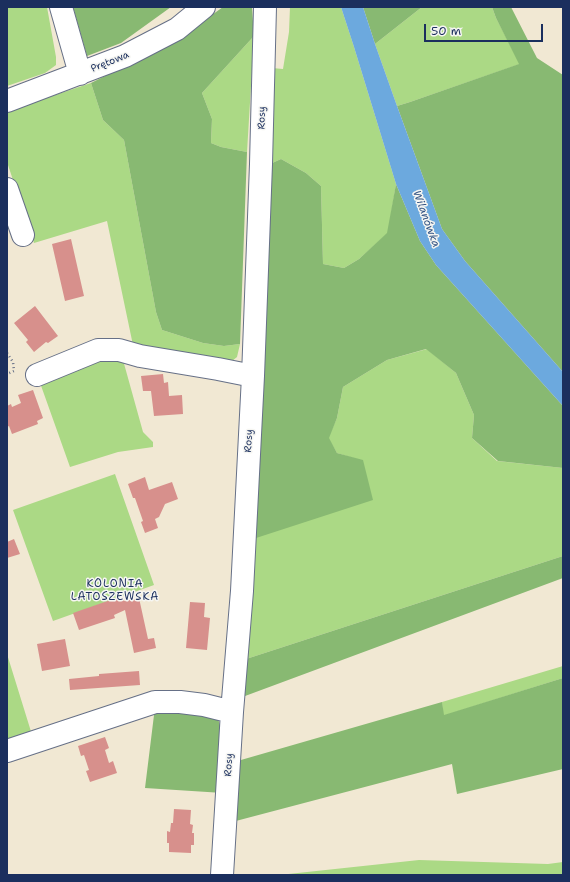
<!DOCTYPE html>
<meta charset="utf-8">
<style>
body{margin:0}
#map{position:relative;width:570px;height:882px;overflow:hidden;background:#f1e8d3;font-family:"Shantell Sans",sans-serif}
canvas{display:block}
.frame{position:absolute;inset:0;border:8px solid #1b2f5e;pointer-events:none}
.scale{position:absolute;left:424px;top:24px;width:119px;height:18px;box-sizing:border-box;border:2px solid #1b2f5e;border-top:0;padding-left:5px;font-size:12px;line-height:14px;white-space:nowrap;color:#1b2f5e;-webkit-text-stroke:3px #f6f6f2;paint-order:stroke}
</style>
<div id="map">
<canvas width="570" height="882"></canvas>
<div class="frame"></div>
<div class="scale">50 m</div>
</div>
<script>
const g = document.querySelector('canvas').getContext('2d');
g.lineJoin = 'round';
function paint(path, color) {
  g.fillStyle = color;
  g.fill(path, 'evenodd');
}
function trace(path, color, width, dash) {
  g.strokeStyle = color;
  g.lineWidth = width;
  g.lineCap = dash ? 'butt' : 'round';
  g.setLineDash(dash || []);
  g.stroke(path);
}
function drawText(font, color, halo, rows, align = 'center') {
  g.font = font + ' "Shantell Sans",sans-serif';
  g.lineWidth = 3;
  g.setLineDash([]);
  g.textBaseline = 'middle';
  g.strokeStyle = halo;
  g.fillStyle = color;
  for (const [text, x, y, turn = 0] of rows) {
    g.save();
    g.translate(x, y);
    g.rotate((+turn || 0) * Math.PI / 180);
    g.textAlign = isNaN(turn) ? turn : align;
    if (halo) g.strokeText(text, 0, 0);
    g.fillText(text, 0, 0);
    g.restore();
  }
}
const green = new Path2D(`
 M7,7H47L56,57V65L45,73L7,86Z
 M290,7H341L354,47L396,184L388,233L359,259L344,268L323,264L321,186L306,173L281,159L270,164L272,68L283,69L289,32Z
 M422,7H492L496,18L520,64L410,102L397,106L375,44Z
 M254,36L247,152L221,147L211,143L212,119L202,93Z
 M91,83L103,120L124,140L156,312L162,330L203,343L224,346L240,344L237,357L226,366L134,350L107,221L34,243L7,162V111Z
 M427,349L456,373L474,415L472,438L497,461L563,468V556L240,661L253,539L363,461L337,453L328,438L337,418L343,387L387,360Z
 M97,358L123,360L143,432L153,442V447L118,452L70,467L39,380Z
 M115,474L154,585L53,621L13,510Z
 M7,654L33,738L7,746Z
 M563,666V678L443,716L442,702Z
 M419,860L548,864L563,862V875H279Z`);
const forest = new Path2D(`
 M73,7H171L121,43L87,56Z
 M223,7H252L254,36L202,93L212,119L211,143L221,147L247,152L240,344L224,346L203,343L162,330L156,312L124,140L103,120L91,83L177,40Z
 M363,7H422L375,44Z
 M492,7H511L537,58L563,75V372L465,261L442,229L397,106L410,102L519,64L496,18Z
 M281,159L306,173L321,186L323,264L344,268L359,259L387,233L396,184L420,241L436,265L563,406V468L498,461L472,438L474,415L456,373L426,349L387,360L343,387L337,418L329,438L337,453L363,460L373,500L253,539L270,164Z
 M563,556V578L237,699L240,661Z
 M563,678V769L457,794L452,764L232,822L234,762L442,702L444,715Z
 M155,707L217,715L221,729L223,793L145,788Z`);
const water = new Path2D(`
 M341,7H363L375,44L397,106L442,229L465,261L563,372V406L436,265L420,241L396,184L354,47Z`);
const building = new Path2D(`
 M71,239L84,296L65,301L52,244Z
 M35,306L58,336L48,343L46,342L34,352L26,342L28,340L14,323Z
 M163,374L164,383L168,382L169,396L182,395L183,414L154,416L151,391H143L141,376Z
 M33,390L43,418L37,421L38,424L12,434L9,426L7,427V406L11,404L12,407L21,403L18,395Z
 M145,477L149,490L172,482L178,499L165,504L159,517L155,519L158,528L145,533L141,522L143,521L135,498H133L128,484Z
 M14,539L20,554L7,558V542Z
 M122,596L124,601L139,598L148,639L154,638L156,648L134,653L125,610L114,615L115,618L79,630L73,613Z
 M190,602L205,603L204,617L210,618L207,650L186,648Z
 M65,639L70,666L42,671L37,644Z
 M139,671L140,685L70,690L69,679L99,676V674Z
 M105,737L109,748L105,750L109,763L113,761L117,773L90,782L86,771L89,770L84,755L81,756L78,746Z
 M174,809L191,810L190,824L193,825L192,833H194V845H191V853L169,852V843H167V831L170,832L171,823H173Z`);
const path = new Path2D(`
 M7,353L13,362L14,371L7,374`);
const minor = new Path2D(`
 M61,7L80,74
 M7,101L125,56L177,29L204,7
 M7,189L23,235
 M37,375L98,350H119L140,356L218,369L253,376
 M7,751L155,702H180L204,705L232,712
 M222,875L232,712L242,591L253,376L261,164L265,7`);
const streetNames = [
 ["Prętowa",110,62,-22],
 ["Rosy",262,118,-89],
 ["Rosy",249,441,-87],
 ["Rosy",229,765,-87]
];
const waterNames = [
 ["Wilanówka",426,219,70]
];
const neighbourhoodNames = [
 ["KOLONIA",115,584],
 ["LATOSZEWSKA",115,597]
];
paint(green, '#abd985');
paint(forest, '#88b972');
paint(water, '#6ca9de');
paint(building, '#d7908c');
trace(minor, '#667087', 24);
trace(path, '#667087', 2.5, [1, 3]);
trace(minor, '#fff', 22);
drawText('10px', '#1b2f5e', '#f6f6f2', streetNames);
drawText('italic 11px', '#335484', '#f6f6f2', waterNames);
g.letterSpacing = '1px';
drawText('11px', '#1b2f5e', '#f6f6f2', neighbourhoodNames);
g.letterSpacing = '0px';
</script>
